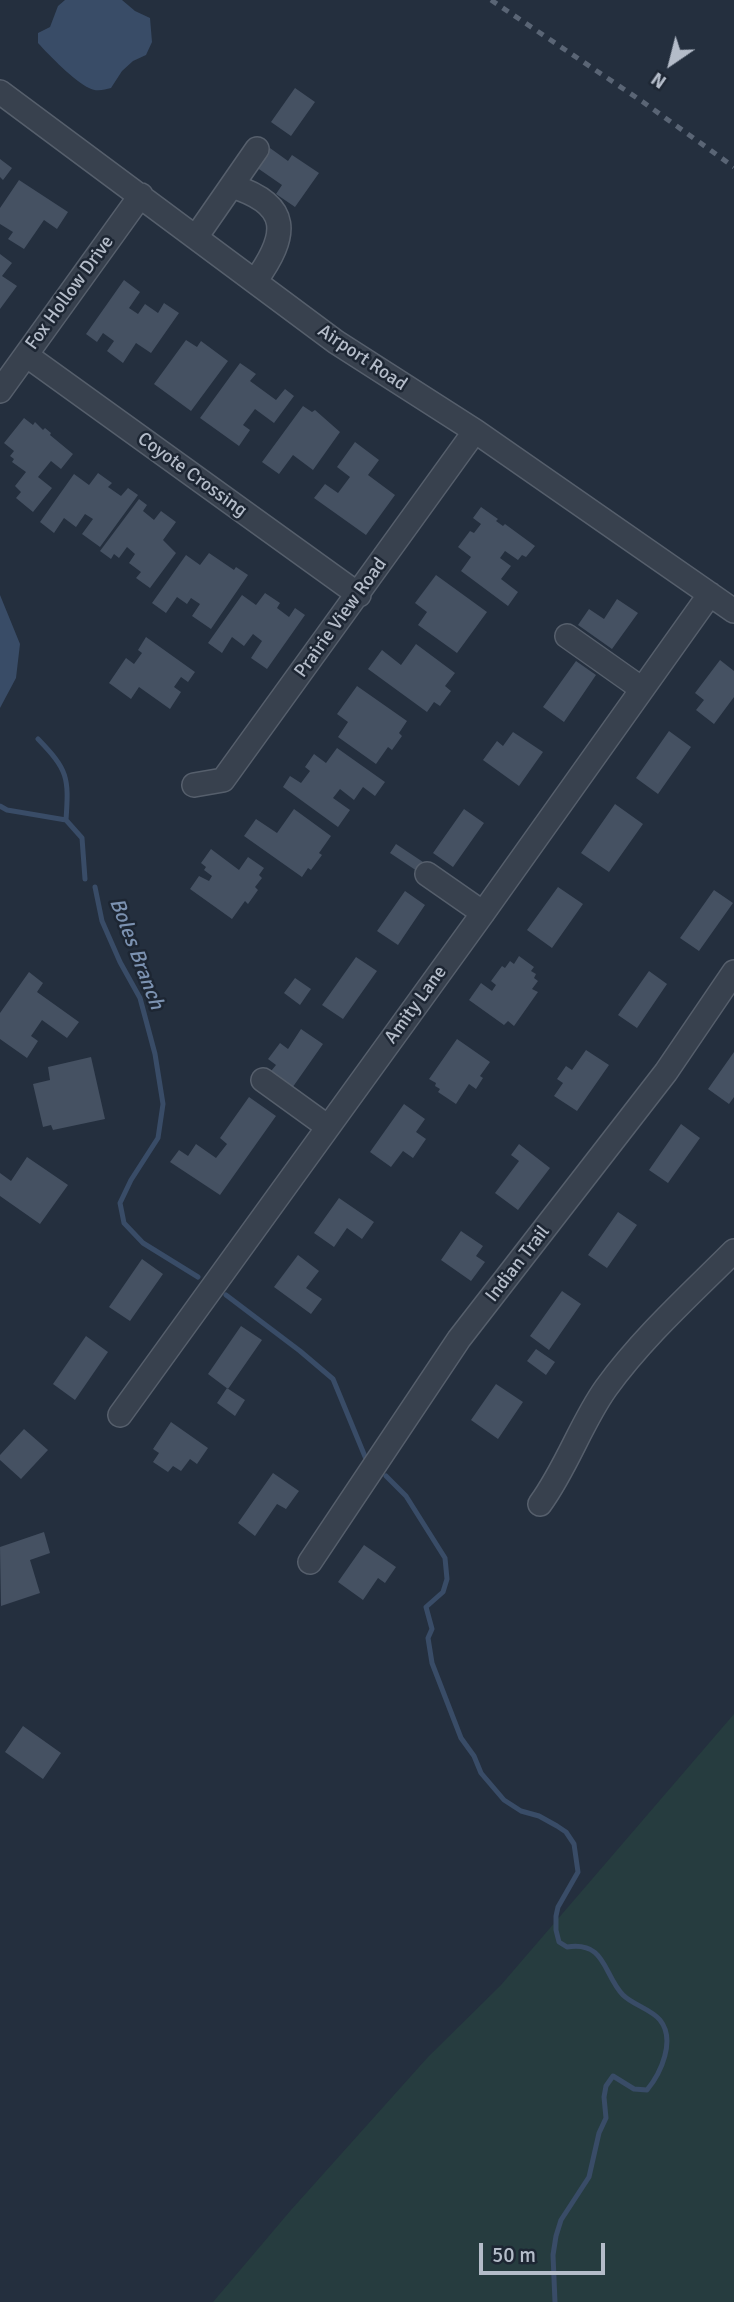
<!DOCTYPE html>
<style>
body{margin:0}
#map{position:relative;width:734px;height:2302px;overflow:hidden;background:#242f3e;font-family:Signika,sans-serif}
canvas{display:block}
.north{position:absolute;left:636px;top:28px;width:70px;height:70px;-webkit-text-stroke:5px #1d2633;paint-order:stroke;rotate:215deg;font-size:19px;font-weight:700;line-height:28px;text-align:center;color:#b4bcc9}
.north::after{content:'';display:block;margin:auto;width:24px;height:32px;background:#b4bcc9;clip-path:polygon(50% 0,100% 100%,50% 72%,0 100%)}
.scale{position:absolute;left:479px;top:2243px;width:126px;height:32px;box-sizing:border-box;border:4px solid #b4bcc9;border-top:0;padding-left:9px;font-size:21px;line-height:24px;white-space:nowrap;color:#b4bcc9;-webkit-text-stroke:5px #1d2633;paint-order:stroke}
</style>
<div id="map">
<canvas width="734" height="2302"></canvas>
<div class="north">N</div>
<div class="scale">50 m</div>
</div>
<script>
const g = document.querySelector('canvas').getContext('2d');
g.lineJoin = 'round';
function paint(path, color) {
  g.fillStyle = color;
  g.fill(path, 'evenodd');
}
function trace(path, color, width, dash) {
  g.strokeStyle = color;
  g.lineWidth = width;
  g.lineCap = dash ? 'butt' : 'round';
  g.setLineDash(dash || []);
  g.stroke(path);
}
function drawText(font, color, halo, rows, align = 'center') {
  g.font = font + ' Signika,sans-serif';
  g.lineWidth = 5;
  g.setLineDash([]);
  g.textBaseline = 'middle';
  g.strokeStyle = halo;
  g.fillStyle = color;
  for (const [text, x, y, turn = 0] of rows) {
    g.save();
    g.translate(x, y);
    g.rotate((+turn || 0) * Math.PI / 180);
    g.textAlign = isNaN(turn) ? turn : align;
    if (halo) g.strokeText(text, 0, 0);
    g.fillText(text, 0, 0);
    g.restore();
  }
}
const green = new Path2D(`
 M734,1714V2302H213L291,2210L428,2057L501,1985Z`);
const water = new Path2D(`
 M65,0H122L135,11L150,18L152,42L146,55L133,61L122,71L111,88C104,90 96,92 89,88C74,81 50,56 38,43V33L50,27L58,6Z
 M0,595L20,644L16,678L0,708Z`);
const stream = new Path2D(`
 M38,739C68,770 69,777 66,820
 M0,806L7,810L66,820L82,838L85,879
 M95,887L102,921L120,962L140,998L155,1054L163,1104L158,1138L131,1180L120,1203L124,1223L143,1243L198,1277
 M226,1295L300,1351L333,1379L366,1459
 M386,1476L406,1496L445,1558L447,1579L443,1592L426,1607L432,1629L428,1638L432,1663L461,1738L474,1756L481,1773L504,1800L521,1811L539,1816L557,1826L566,1832L574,1844L578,1872L558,1907L556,1916V1930L559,1942L567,1947C606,1941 603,1974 623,1995C633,2005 651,2009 660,2020C676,2040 661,2073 647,2090L634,2089L613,2076L606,2086L604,2097L606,2118L599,2133L589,2177L561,2220L556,2236L553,2255L555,2302`);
const building = new Path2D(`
 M295,88L315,102L291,136L271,122Z
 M270,148L288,161L292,155L319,173L295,207L276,194L282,185L256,167Z
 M0,159L12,168L3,180L0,177Z
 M19,180L68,212L57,229L44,220L24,249L8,239L13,232L0,224V208Z
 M0,254L12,263L2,276L17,286L0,309Z
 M124,280L140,292L129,308L138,314L145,304L158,313L164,303L179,313L151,353L136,343L123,363L107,351L114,341L103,333L97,342L86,334Z
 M186,340L197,347L201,341L228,361L191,411L154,384Z
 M240,363L256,374L250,381L276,400L285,389L294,396L274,423L255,409L243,425L250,430L239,446L200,418Z
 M303,406L312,412L315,410L340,432L313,470L293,455L279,474L262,462Z
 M24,418L33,425L35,422L43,430L45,428L51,433L50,435L73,454L61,469L51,461L38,477L52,488L33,512L16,498L21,492L15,486L26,472L12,462L14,459L10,456L14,451L4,443Z
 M355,442L379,460L368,475L395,495L366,535L314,498L325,484L338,493L350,477L337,467Z
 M98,473L112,483L108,487L121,496L128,488L138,495L100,547L82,534L93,519L85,514L76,527L64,518L54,533L40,522L74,474L89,485Z
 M139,499L147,505L143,511L154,520L161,511L176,522L163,540L176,553L150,588L136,578L141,572L129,563L135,554L127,547L119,558L114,554L111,559L100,551Z
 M481,507L498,519L496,521L503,526L505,524L535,546L526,557L522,555L518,560L505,551L500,558L511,566L501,579L518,592L508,606L461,571L471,557L458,547L470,531L474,533L481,524L473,518Z
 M209,553L234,570L236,567L248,575L211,629L192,616L200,604L191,598L187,604L177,597L166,613L152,603L186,555L200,565Z
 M436,575L487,612L457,653L418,625L427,612L415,603Z
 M265,593L280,603L277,608L289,617L295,608L305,615L267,669L251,658L262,641L253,634L244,646L232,637L222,653L208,643L242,595L256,605Z
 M617,599L638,613L612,649L578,625L589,609L604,619Z
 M146,637L195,672L188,682L181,677L174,687L181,692L170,709L139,687L131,699L109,683L126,658L134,664L142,653L138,650Z
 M416,644L455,673L445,686L451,691L440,706L434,702L427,712L368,669L382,650L401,665Z
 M720,660L734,671V697L714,724L696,710L704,700L695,693Z
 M576,661L596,675L564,722L543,707Z
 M357,686L407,721L399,733L402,736L392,750L388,747L376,764L338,737L348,722L337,714Z
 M669,731L691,747L658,794L636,778Z
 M513,732L543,752L519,786L483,760L497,741L503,746Z
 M337,748L385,782L375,796L363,787L354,800L340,789L333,798L350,810L338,827L283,787L290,776L301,783L310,771L305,767L314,754L326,763Z
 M615,804L643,824L609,872L581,853Z
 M294,809L331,836L319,853L322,855L311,870L308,868L302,877L244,836L256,819L277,833Z
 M464,809L484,823L453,867L433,853Z
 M396,844L423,862L417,871L390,853Z
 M211,849L239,870L248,857L264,868L259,875L262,878L255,887L258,890L248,904L245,901L232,919L190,889L199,876L209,881L212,876L204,870L206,867L201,863Z
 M558,887L583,904L552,948L527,930Z
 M714,890L733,903L699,951L680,938Z
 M405,891L425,905L398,945L377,931Z
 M519,956L534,967L531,971L536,974L534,978L538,981L532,989L538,992L514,1026L508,1021L504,1025L469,1000L481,983L492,991L496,985L491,981L502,966L505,968L510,961L514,964Z
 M356,957L377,971L343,1019L322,1005Z
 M649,971L667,984L637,1028L618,1015Z
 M29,972L43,983L37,992L79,1022L67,1038L42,1020L31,1036L38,1041L27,1058L0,1039V1013Z
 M295,978L311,989L300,1005L284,993Z
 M301,1029L323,1044L290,1091L267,1076L276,1065L268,1059L280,1043L288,1049Z
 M457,1039L490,1062L480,1076L483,1078L476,1089L469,1084L456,1104L438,1092L440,1089L435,1086L436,1083L429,1079Z
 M586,1050L609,1065L577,1111L554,1096L563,1083L557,1079L566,1066L572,1070Z
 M734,1052V1097L729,1104L708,1089Z
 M91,1057L105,1119L53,1130L51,1125L43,1127L33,1084L50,1080L48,1067Z
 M249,1097L276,1116L220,1195L170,1162L179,1150L188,1156L196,1144L216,1158L227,1144L220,1138Z
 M404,1104L425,1119L416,1132L426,1139L413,1158L403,1151L391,1167L370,1152Z
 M681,1124L700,1138L668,1183L649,1170Z
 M519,1144L550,1168L518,1210L495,1193L519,1161L511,1155Z
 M27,1157L68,1185L40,1224L0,1196V1173L11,1181Z
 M339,1198L374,1222L362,1239L347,1228L334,1247L314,1233Z
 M618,1212L637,1225L607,1268L588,1255Z
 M461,1231L483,1246L476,1256L485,1262L471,1281L441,1260Z
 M298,1255L319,1271L306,1288L322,1299L311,1314L274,1287Z
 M142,1259L163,1274L130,1321L109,1307Z
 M562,1291L581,1304L549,1350L530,1336Z
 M241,1326L262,1340L228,1389L208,1374Z
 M86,1336L108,1352L75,1400L53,1384Z
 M536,1349L555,1362L546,1375L527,1361Z
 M496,1384L523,1402L498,1439L471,1420Z
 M227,1388L245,1400L235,1416L217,1403Z
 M171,1422L208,1448L197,1464L190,1459L181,1471L173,1466L168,1472L153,1462L159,1453L153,1449Z
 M24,1429L48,1450L21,1479L0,1460V1455Z
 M273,1473L299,1491L286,1509L277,1504L255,1536L238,1523Z
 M44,1532L50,1553L30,1560L40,1593L1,1606L0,1547Z
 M364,1545L396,1567L385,1583L378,1578L363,1600L338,1582Z
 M23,1726L61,1753L43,1779L5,1752Z`);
const minor = new Path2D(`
 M0,92L336,342L475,431L734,611
 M232,186C292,205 288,235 256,280
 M196,237L257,149
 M26,355L359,595
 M0,391L141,195
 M567,636L642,689
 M194,785L223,780L475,431
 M427,874L483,913
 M263,1080L328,1127
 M120,1415L483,913L710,594
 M540,1504C567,1467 581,1423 606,1388C643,1337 690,1295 734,1251
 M310,1562L459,1339L666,1072L734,972`);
const rail = new Path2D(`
 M491,0L643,102L734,167`);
const streetNames = [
 ["Fox Hollow Drive",70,293,-54],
 ["Airport Road",362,358,34],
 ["Coyote Crossing",192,475,36],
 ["Prairie View Road",341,618,-54],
 ["Amity Lane",416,1005,-54],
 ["Indian Trail",518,1264,-52]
];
const waterNames = [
 ["Boles Branch",136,954,69]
];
paint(green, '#263c3f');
paint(water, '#394c67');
trace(stream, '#394c67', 5);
paint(building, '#455162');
trace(minor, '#565f6c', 26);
trace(minor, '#38414e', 23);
trace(rail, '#5a6575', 5, [7, 7]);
drawText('19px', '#b4bcc9', '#1d2633', streetNames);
drawText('italic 21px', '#7c92b1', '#1d2633', waterNames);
</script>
